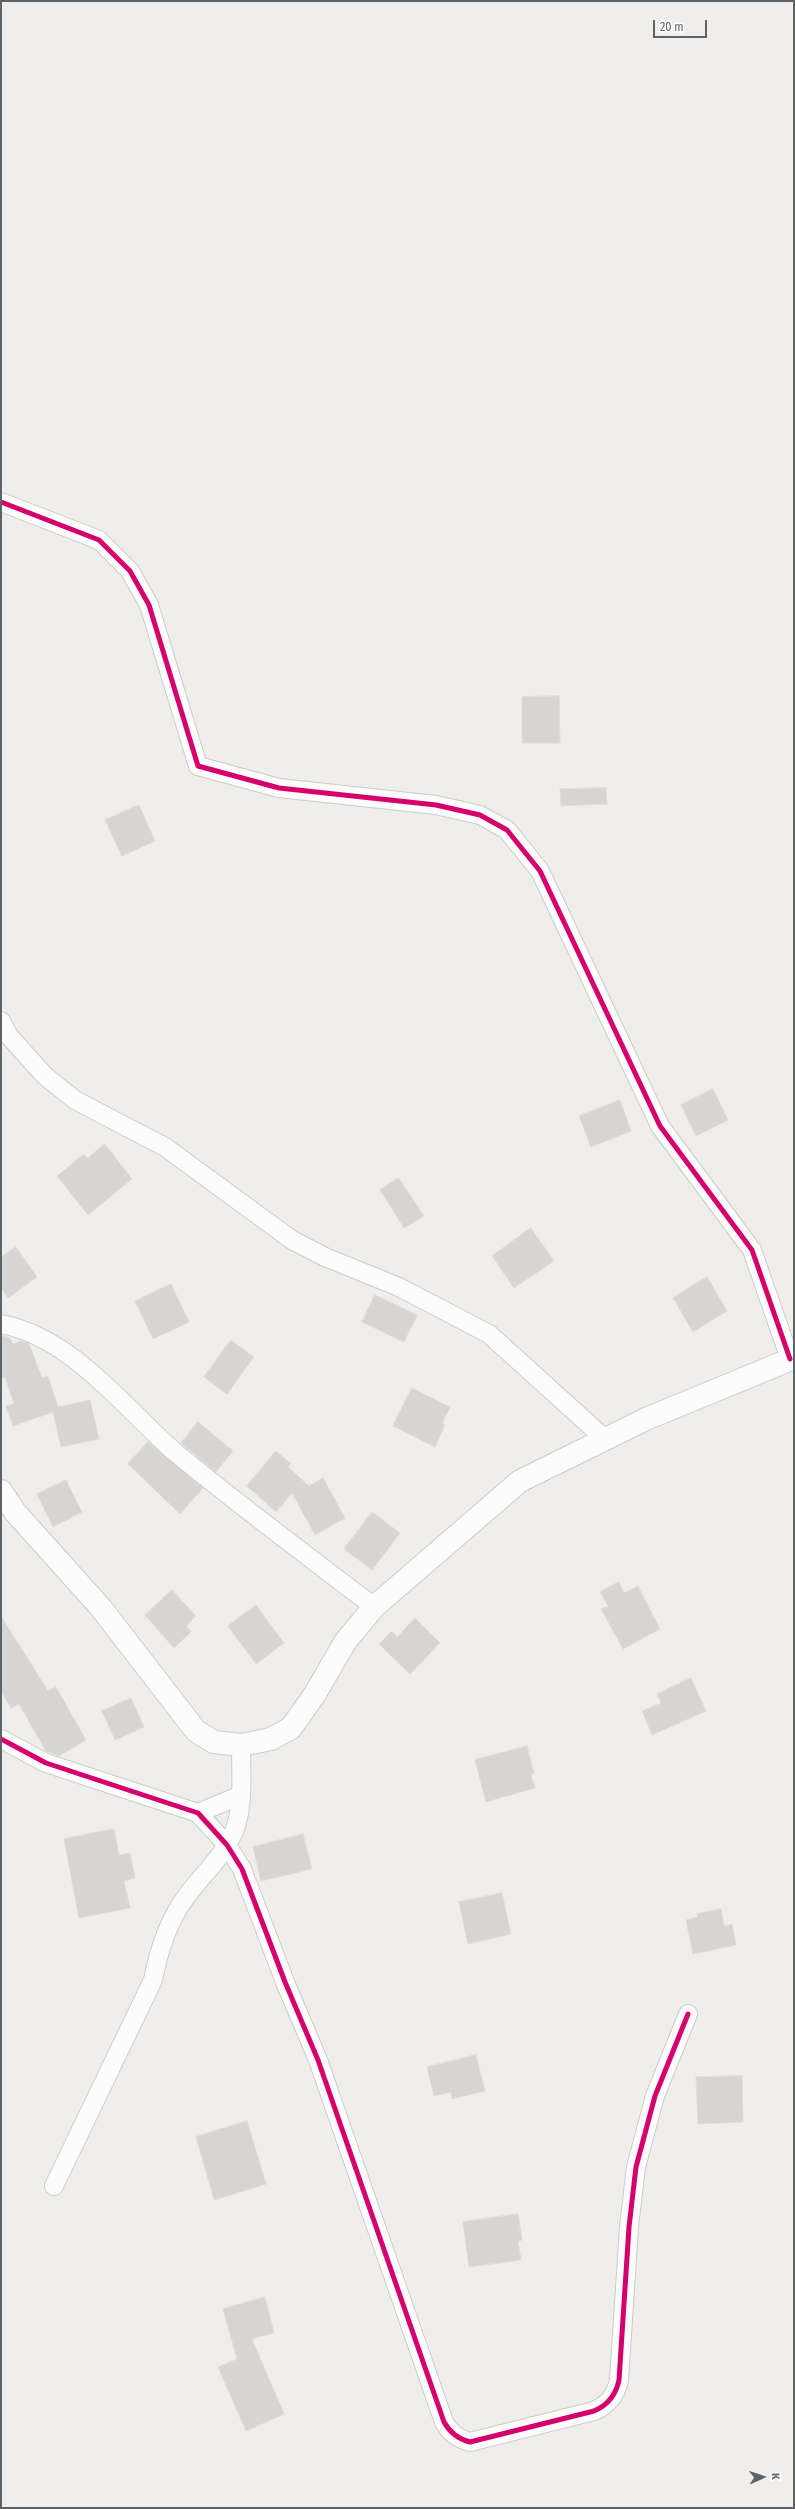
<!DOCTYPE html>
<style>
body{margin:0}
#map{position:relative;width:795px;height:2509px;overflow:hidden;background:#efeeea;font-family:"Fira Sans Condensed",sans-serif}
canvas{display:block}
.frame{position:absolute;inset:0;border:2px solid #5f6368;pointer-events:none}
.north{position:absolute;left:743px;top:2457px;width:40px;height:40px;-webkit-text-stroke:3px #fff;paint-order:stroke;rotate:87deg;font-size:11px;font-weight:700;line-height:16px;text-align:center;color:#5f6368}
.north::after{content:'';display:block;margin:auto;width:14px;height:18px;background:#5f6368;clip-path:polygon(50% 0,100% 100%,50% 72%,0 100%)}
.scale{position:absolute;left:653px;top:20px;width:54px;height:18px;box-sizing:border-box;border:2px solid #5f6368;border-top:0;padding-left:5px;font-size:12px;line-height:14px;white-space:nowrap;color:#5f6368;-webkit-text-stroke:3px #fff;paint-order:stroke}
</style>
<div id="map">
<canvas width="795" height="2509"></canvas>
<div class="frame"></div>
<div class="north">K</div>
<div class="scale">20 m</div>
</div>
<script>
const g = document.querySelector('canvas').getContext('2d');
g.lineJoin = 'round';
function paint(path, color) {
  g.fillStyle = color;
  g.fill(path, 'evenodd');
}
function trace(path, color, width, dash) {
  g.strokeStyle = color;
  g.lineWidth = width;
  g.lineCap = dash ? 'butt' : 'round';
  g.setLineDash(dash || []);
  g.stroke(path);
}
const building = new Path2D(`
 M559,696L560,743H522V697Z
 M606,788L607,804L561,806L560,789Z
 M139,805L155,841L122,856L105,820Z
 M713,1089L728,1120L696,1136L681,1105Z
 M620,1100L631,1131L591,1147L579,1116Z
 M105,1144L132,1179L88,1215L57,1176L84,1154L87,1158Z
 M399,1178L424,1216L404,1228L380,1190Z
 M531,1228L554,1261L514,1288L492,1256Z
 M16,1247L37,1277L8,1298L1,1288V1257Z
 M707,1277L727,1311L693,1332L673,1298Z
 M171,1284L189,1322L153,1339L135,1301Z
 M375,1295L417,1315L404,1342L362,1322Z
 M1,1335L10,1338L13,1344L22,1341L29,1344L42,1378L48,1376L58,1407L90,1400L99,1439L61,1447L53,1412L13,1426L6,1406L14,1404L5,1377L1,1379Z
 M231,1340L254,1357L227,1394L204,1377Z
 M412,1388L450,1407L442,1423L445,1425L435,1447L393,1426Z
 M198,1422L233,1451L216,1472L181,1443Z
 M148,1442L203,1488L180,1514L128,1464Z
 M276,1451L291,1464L288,1467L309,1486L323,1478L345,1518L315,1535L292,1493L276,1512L247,1486Z
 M66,1480L82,1512L53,1527L37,1494Z
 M372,1512L400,1533L372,1570L344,1549Z
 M619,1582L624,1593L638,1586L660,1629L623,1649L601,1609L608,1606L600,1592Z
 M172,1590L196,1616L186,1626L191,1632L174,1648L145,1615Z
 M256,1605L284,1643L256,1664L228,1626Z
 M1,1616L48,1691L56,1687L86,1740L59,1756L46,1751L19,1704L11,1708L1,1691Z
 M415,1618L440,1643L410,1674L379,1644L392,1631L397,1637Z
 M691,1678L706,1711L652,1735L642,1711L661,1703L657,1694Z
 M131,1698L144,1727L115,1740L102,1711Z
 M527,1746L534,1773L531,1775L535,1788L486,1802L475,1760Z
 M114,1829L119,1855L130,1853L135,1878L124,1881L130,1908L79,1918L64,1839Z
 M303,1834L312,1869L261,1881L253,1847Z
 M502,1893L511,1934L468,1944L459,1902Z
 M721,1909L724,1926L732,1924L736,1945L693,1954L686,1920L698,1917L697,1914Z
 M476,2055L485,2091L452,2099L451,2092L434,2096L427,2067Z
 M742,2076L743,2122L698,2124L696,2077Z
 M247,2121L266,2184L214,2200L196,2137Z
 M518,2214L522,2240L518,2241L521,2260L469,2267L463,2222Z
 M265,2297L274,2333L252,2339L284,2414L246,2431L218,2367L237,2359L223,2309Z`);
const minor = new Path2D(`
 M1,502L99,540L130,571L149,605L198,766L279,788L436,805L480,815L507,830L540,871L660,1126L752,1250L790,1359
 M1,1021L9,1036L45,1076L75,1100L165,1147L292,1240L325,1257L399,1287L489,1334L605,1439
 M1,1324C72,1337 124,1408 176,1453C240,1506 308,1556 374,1607
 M1,1739L46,1763L198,1813L227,1845L242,1869L285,1982L318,2060L444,2422C450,2433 458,2439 470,2442L594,2411C608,2405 616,2395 619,2380L629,2227L636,2167L655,2096L688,2014
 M198,1813L241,1795
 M54,2186L153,1980C158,1954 165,1931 178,1909C194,1881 223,1860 235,1829C244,1803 241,1772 241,1745`);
const tertiary = new Path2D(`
 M1,1491L15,1512L101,1608L196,1731L214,1742L241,1745L271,1739L291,1728L315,1694L345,1642L374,1607L520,1481L646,1419L794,1358`);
const cycleway = new Path2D(`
 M1,502L99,540L130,571L149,605L198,766L279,788L436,805L480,815L507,830L540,871L660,1126L752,1250L790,1359
 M1,1739L46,1763L198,1813L227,1845L242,1869L285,1982L318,2060L444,2422C450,2433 458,2439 470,2442L594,2411C608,2405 616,2395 619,2380L629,2227L636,2167L655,2096L688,2014`);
paint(building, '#d6d5d3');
trace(building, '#deddd9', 1);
trace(minor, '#cbcccc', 20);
trace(tertiary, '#cbcccc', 24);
trace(minor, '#fdfcfc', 18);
trace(tertiary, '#fdfcfc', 22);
trace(cycleway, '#d6006c', 5);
</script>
